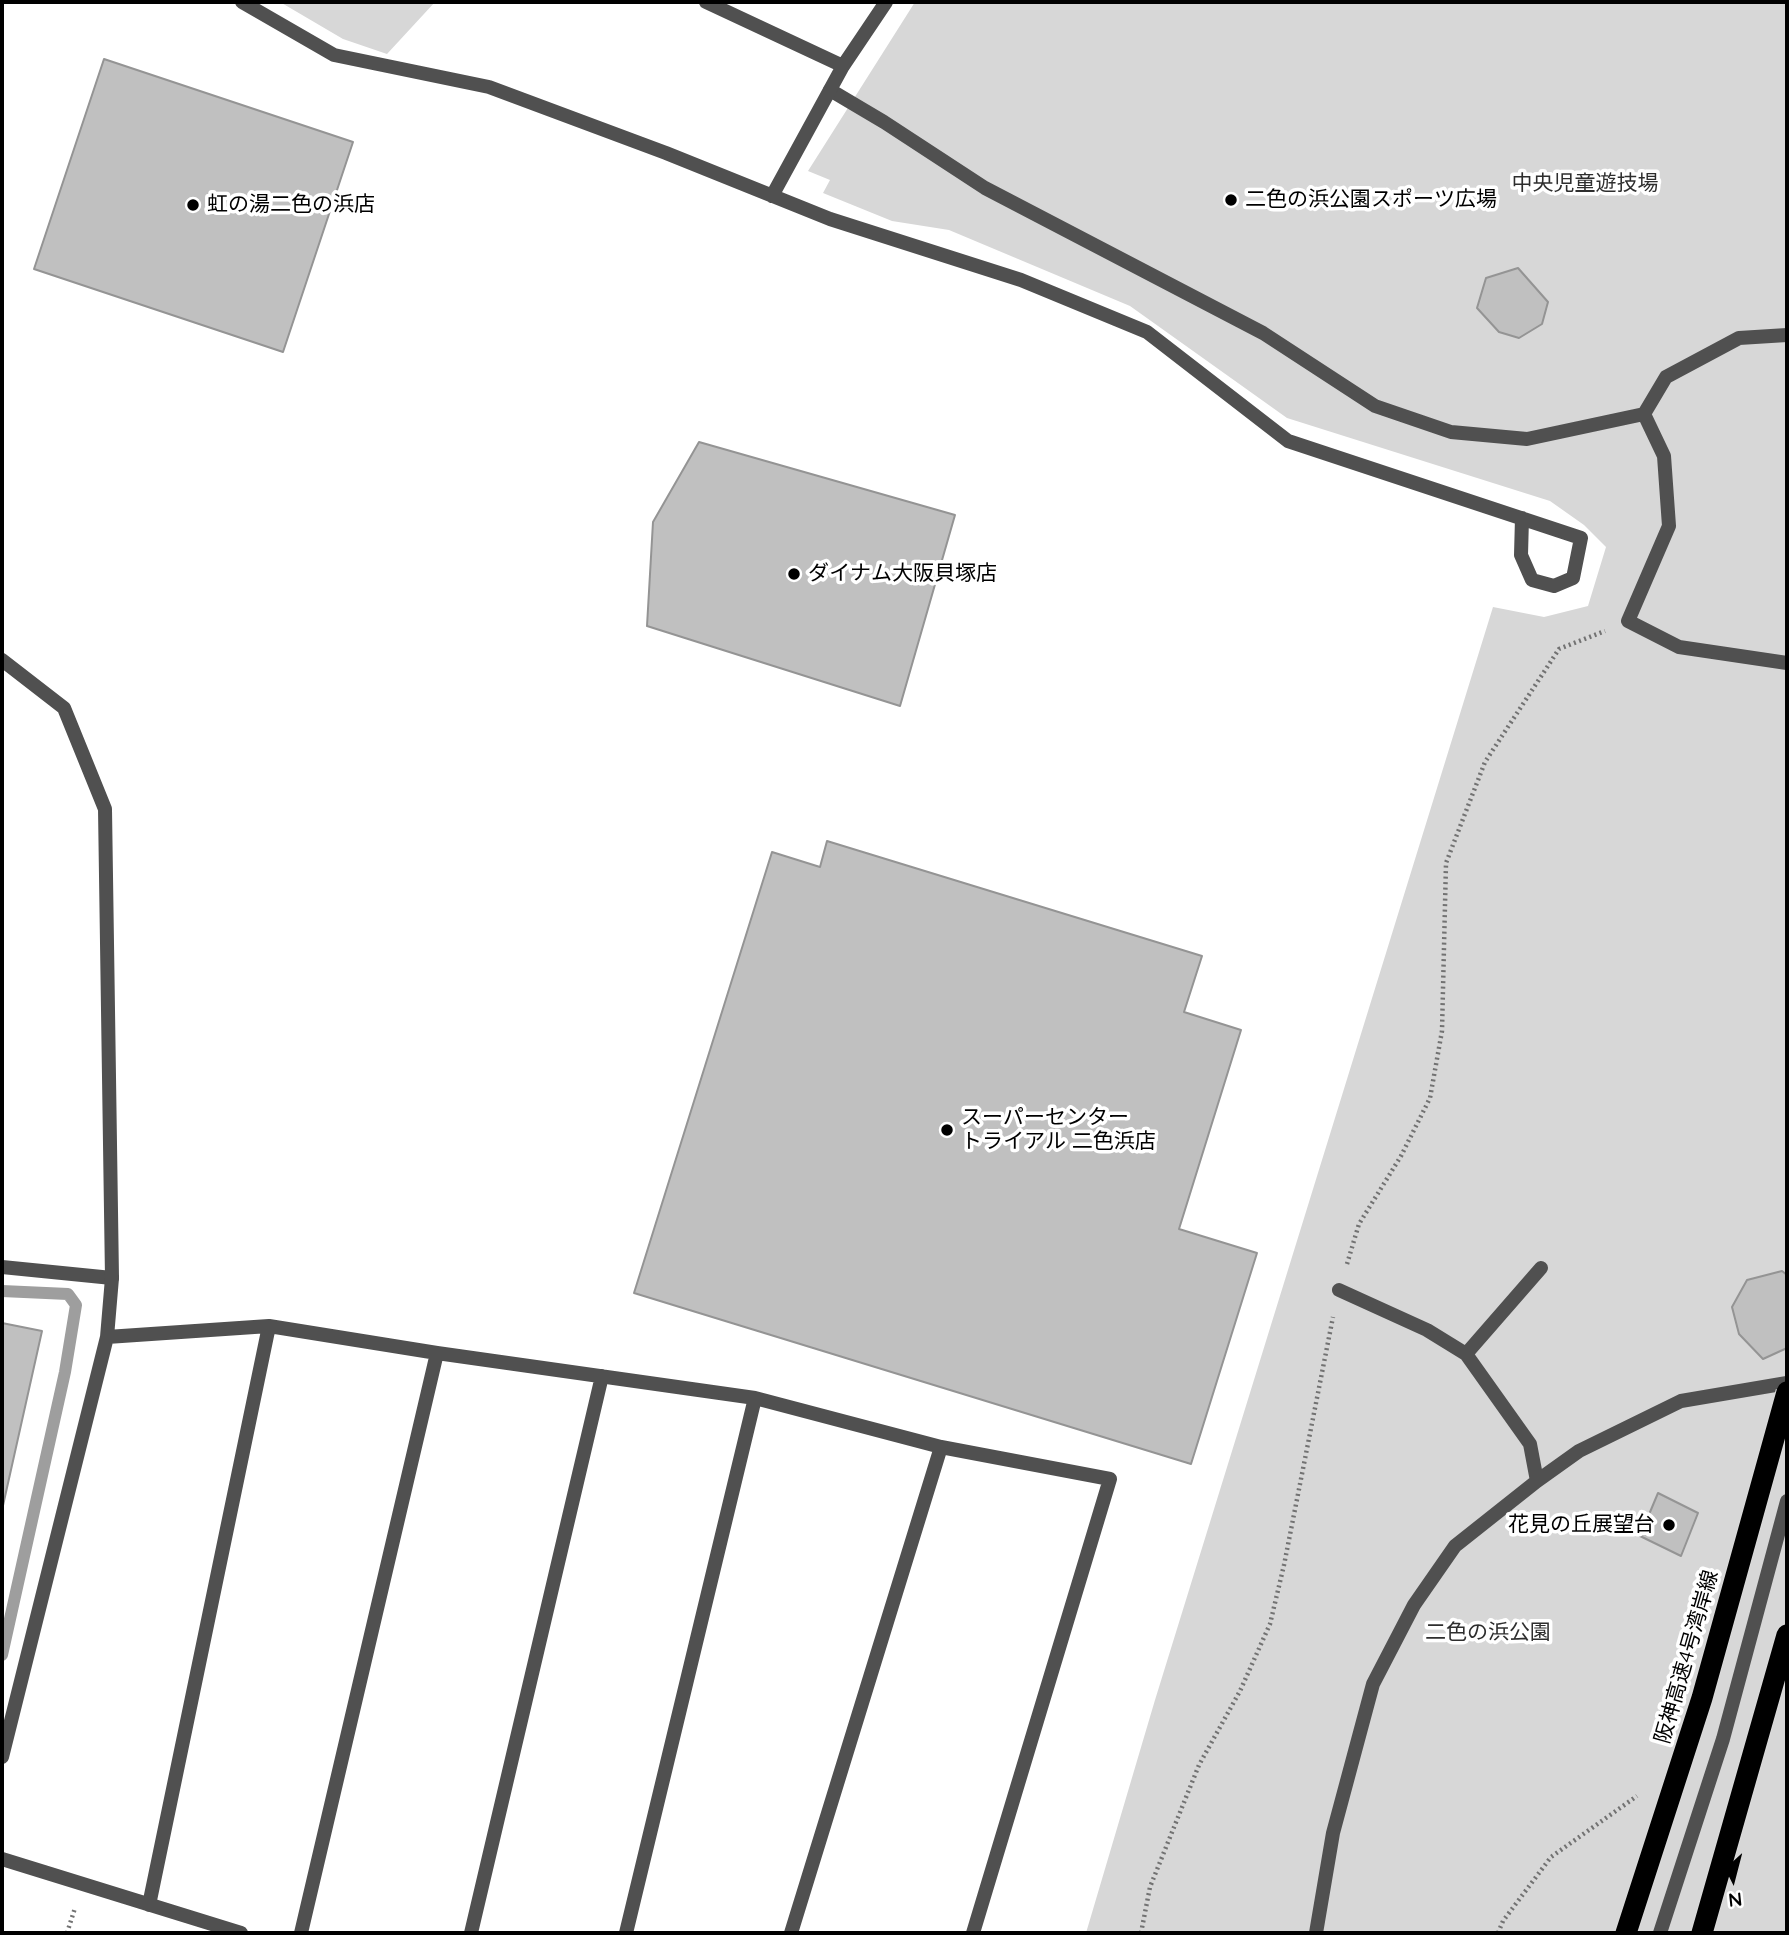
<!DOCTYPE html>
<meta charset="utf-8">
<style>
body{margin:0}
#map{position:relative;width:1789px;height:1935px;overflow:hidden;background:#fff;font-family:Quicksand,sans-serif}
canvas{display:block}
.frame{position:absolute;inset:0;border:4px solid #000;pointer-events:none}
.north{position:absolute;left:1698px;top:1844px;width:70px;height:70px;-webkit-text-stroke:5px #fff;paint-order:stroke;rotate:174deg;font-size:19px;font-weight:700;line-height:28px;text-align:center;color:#000}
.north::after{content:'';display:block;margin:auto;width:24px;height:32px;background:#000;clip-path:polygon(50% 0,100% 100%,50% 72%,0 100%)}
</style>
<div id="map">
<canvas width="1789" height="1935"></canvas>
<div class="frame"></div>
<div class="north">N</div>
</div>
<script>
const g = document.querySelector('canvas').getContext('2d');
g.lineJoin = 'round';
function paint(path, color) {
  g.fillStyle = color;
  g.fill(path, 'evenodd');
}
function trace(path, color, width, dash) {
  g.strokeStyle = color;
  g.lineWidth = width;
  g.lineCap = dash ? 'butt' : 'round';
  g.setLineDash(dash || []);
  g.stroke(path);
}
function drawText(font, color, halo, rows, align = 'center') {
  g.font = font + ' Quicksand,"Noto Sans JP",sans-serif';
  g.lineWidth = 7;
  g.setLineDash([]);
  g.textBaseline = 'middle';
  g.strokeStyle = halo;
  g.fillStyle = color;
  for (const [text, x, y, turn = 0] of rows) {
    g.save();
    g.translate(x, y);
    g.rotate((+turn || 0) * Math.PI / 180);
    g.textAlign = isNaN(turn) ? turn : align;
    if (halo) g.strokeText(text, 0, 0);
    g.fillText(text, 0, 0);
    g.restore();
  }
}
const green = new Path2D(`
 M280,2H435L387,54L343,39Z
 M915,2H1787V1933H1086L1155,1700L1493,607L1544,617L1588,606L1606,547L1584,525L1550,501L1287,418L1130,306L949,230L892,221L823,193L830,180L808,171Z`);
const stream = new Path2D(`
 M2,1291L68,1294L76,1305L65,1372L2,1655`);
const building = new Path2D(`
 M104,59L353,142L283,352L34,269Z
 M1518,268L1548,302L1542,324L1519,338L1499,332L1477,308L1486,278Z
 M699,442L955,515L900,706L647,626L653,522Z
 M827,841L1202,956L1184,1012L1241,1030L1179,1229L1257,1253L1191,1464L634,1293L772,852L820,867Z
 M1782,1271L1787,1275V1348L1763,1359L1739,1334L1732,1307L1747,1280Z
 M2,1323L42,1331L2,1510Z
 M1658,1493L1698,1513L1681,1556L1640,1536Z`);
const path = new Path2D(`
 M1347,1264L1359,1224L1401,1156L1430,1098L1442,1031L1446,863L1485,762L1559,649L1605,631
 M67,1933L75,1908
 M1141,1933L1150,1887L1199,1765L1240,1691L1270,1624L1284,1565L1333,1317
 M1498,1933L1503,1921L1551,1857L1637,1796`);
const service = new Path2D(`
 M830,90L884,122L985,188L1263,333L1375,406L1451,432L1527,439L1644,414L1666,377L1739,338L1787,335
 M1644,414L1664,456L1669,526L1628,621L1679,647L1787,663
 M2,1267L112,1278
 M1660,1933L1723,1739L1787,1501`);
const pedestrian = new Path2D(`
 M1339,1290L1427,1330L1466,1354L1530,1444L1537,1481
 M1466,1354L1541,1268
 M1316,1933L1333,1833L1373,1684L1414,1605L1455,1546L1537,1481L1579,1451L1681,1401L1787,1383`);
const minor = new Path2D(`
 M242,2L334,55L489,87L666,153L830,219L1021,280L1147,332L1288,441L1581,538L1573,578L1554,586L1532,580L1521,555L1522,518
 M706,2L843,66L886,2
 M772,196L843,66
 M2,660L64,708L105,809L112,1278L107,1337L2,1757
 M107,1337L269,1326L437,1353L755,1398L941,1447L791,1933
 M941,1447L1110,1479L973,1933
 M2,1859L241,1933
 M149,1905L269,1326
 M301,1933L437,1353
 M471,1933L602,1376
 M626,1933L755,1398`);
const motorway = new Path2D(`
 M1702,1933L1787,1635`);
const motorwayBridge = new Path2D(`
 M1626,1933L1702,1698L1787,1392`);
const markers = [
 [1231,200,7,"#000"],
 [193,205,7,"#000"],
 [794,574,7,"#000"],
 [947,1130,7,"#000"],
 [1669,1525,7,"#000"]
];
const parkNames = [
 ["中央児童遊技場",1585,184],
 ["二色の浜公園",1488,1633]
];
const poiNames = [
 ["二色の浜公園スポーツ広場",1245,200],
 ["虹の湯二色の浜店",207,205],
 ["ダイナム大阪貝塚店",808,574],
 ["スーパーセンター",961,1118],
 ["トライアル 二色浜店",961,1142],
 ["花見の丘展望台",1655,1525,"right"]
];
const streetNames = [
 ["阪神高速4号湾岸線",1687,1657,-74]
];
paint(green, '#d7d7d7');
trace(stream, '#9e9e9e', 12);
paint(building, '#c0c0c0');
trace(building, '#949494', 2);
trace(motorway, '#dbdbdb', 23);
trace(path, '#727272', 4.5, [2, 3.5]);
trace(service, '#505050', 14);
trace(pedestrian, '#505050', 14);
trace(minor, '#505050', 14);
trace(motorway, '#000', 21);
trace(motorwayBridge, '#dbdbdb', 23, []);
trace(motorwayBridge, '#000', 21);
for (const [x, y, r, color] of markers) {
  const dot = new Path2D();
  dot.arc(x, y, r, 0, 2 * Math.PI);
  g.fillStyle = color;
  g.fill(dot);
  trace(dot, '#fff', 2.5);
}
drawText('21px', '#2e2e2e', '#fff', parkNames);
drawText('21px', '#000', '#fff', poiNames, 'left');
drawText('21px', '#000', '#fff', streetNames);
</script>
